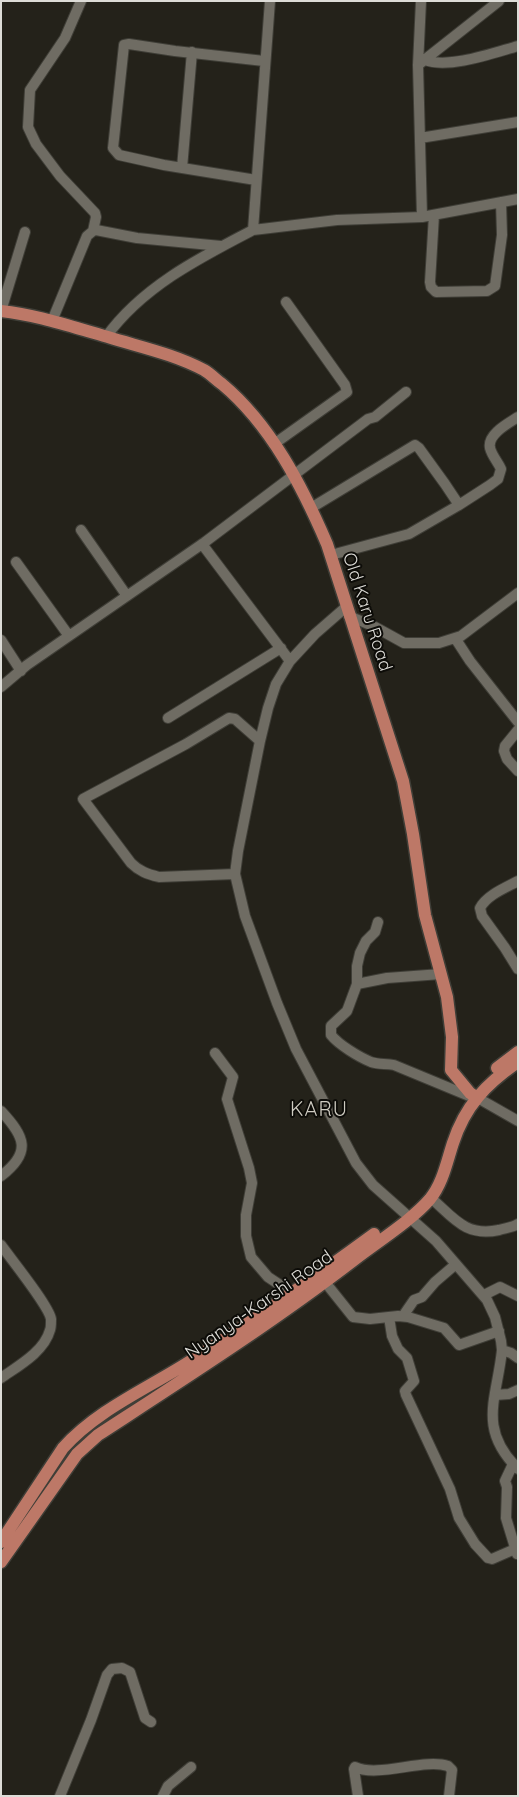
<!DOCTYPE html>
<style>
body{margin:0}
#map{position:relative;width:519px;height:1797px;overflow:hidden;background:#24221a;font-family:Quicksand,sans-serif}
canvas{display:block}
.frame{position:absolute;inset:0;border:2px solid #dddcd7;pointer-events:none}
</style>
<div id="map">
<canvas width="519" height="1797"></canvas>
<div class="frame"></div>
</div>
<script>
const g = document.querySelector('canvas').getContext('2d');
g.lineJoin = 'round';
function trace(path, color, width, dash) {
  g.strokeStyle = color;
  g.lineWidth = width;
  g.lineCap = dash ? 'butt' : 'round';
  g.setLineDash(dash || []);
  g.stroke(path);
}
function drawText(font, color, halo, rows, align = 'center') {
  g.font = font + ' Quicksand,sans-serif';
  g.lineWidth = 4;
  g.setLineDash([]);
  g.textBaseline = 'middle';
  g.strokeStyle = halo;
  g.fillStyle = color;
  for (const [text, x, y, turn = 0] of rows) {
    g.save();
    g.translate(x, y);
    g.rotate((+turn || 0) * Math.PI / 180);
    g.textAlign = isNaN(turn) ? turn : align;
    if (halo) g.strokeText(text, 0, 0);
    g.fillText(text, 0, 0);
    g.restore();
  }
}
const minor = new Path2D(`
 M81,1L65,38L30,90L28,127L36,144L60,176L95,213L96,217L93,231
 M425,60C449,69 493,53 518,46
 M418,65L421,1
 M420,138L518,122
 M182,168L192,52
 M256,180L164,165L119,155L113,148L124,45L129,44L175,51L264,61
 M434,215L430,282L431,287L436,292L487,291L495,286L502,235L501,202
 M422,217L418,65L499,1
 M253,230L337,220L422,217L518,199
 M1,311L25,232
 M52,321L87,236L93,231L96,230L137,238L221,246
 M106,337C142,287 199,258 253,230L270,1
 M274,444L347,392L345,385L286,302
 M311,508L415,445L419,448L445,484L459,505
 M81,530L127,596
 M202,544L290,661
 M331,555L409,534L459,505L490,485L498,479L501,469C498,462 492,456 490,448C487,434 509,423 518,417
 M16,562L69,636
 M346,607L315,634L290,661L276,684L268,708L260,741L238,851L235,874L245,916L277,1003L296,1049L356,1163L373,1185L436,1241L487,1300L495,1317L501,1341L502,1350C497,1399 477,1428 518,1469
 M349,616L375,627L404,643H439L461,636L518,593
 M455,638L470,661L518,722
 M1,640L21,671
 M1,687L27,665L205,542L368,419L375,417L406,392
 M168,718L281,648
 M518,730L505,746L504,751L507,759L518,771
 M235,874L159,877C147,874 139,871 131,863L83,799L186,744L229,718L235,719L260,741
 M518,881C505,888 487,895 480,908L482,916L505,948L518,969
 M378,922L375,932L366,941L360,953L357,966V984L347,1011L331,1026V1035C339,1045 359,1057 371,1062C379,1065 386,1063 394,1065L469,1096
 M357,984L387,978L441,974
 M215,1053L233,1077L227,1099L249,1168L252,1183L246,1215V1236L251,1257L268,1277L292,1293
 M476,1097L518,1121
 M1,1111C25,1137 32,1152 1,1176
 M431,1198C454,1218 465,1237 499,1230C505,1228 512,1228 518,1224
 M1,1245C11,1259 49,1306 51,1319C51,1322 51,1328 50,1330C44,1352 18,1366 1,1378
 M325,1282L353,1317L370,1319L398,1316L408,1317L444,1328L459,1345L499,1331
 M484,1295L500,1287L518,1296
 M403,1316L414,1300L422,1297L435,1282L456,1264
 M389,1317L392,1336L398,1349L407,1358L414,1381L405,1391L406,1395L450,1489L459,1518L475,1544L488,1558L492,1559L515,1549
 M502,1350L511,1353L518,1358
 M495,1395L509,1394L518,1390
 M513,1464L505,1481L507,1487L506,1518L517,1554
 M60,1796L91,1720L107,1675L112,1669L122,1668L130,1672L145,1718L151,1722
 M163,1796L168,1786L191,1767
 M358,1796L354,1769L355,1767C378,1778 424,1758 448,1766L452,1770L449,1796`);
const major = new Path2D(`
 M1,311C38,315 72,327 108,337C140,347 174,354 204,370C211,374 216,380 222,384C271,425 302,486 327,544L403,781L413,834L425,915L447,997L452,1037L451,1070L470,1093L476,1097
 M497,1068L518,1052
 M1,1542L63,1448C98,1409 149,1388 192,1360C254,1320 314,1278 374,1234
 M1,1562L77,1454L98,1435C184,1379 272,1323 354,1260C377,1242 411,1221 430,1199C443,1183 447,1161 453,1143C465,1106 486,1084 518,1062`);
const streetNames = [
 ["Old Karu Road",367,612,72],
 ["Nyanya-Karshi Road",259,1305,-35]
];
const quarterNames = [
 ["KARU",319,1110]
];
trace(minor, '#3f3e37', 12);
trace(major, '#3f3e37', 15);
trace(minor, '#6f6c63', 10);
trace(major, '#bd7867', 12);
drawText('18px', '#dddcd7', '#0d0c08', streetNames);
g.letterSpacing = '1px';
drawText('20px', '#cfccc2', '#0d0c08', quarterNames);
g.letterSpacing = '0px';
</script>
